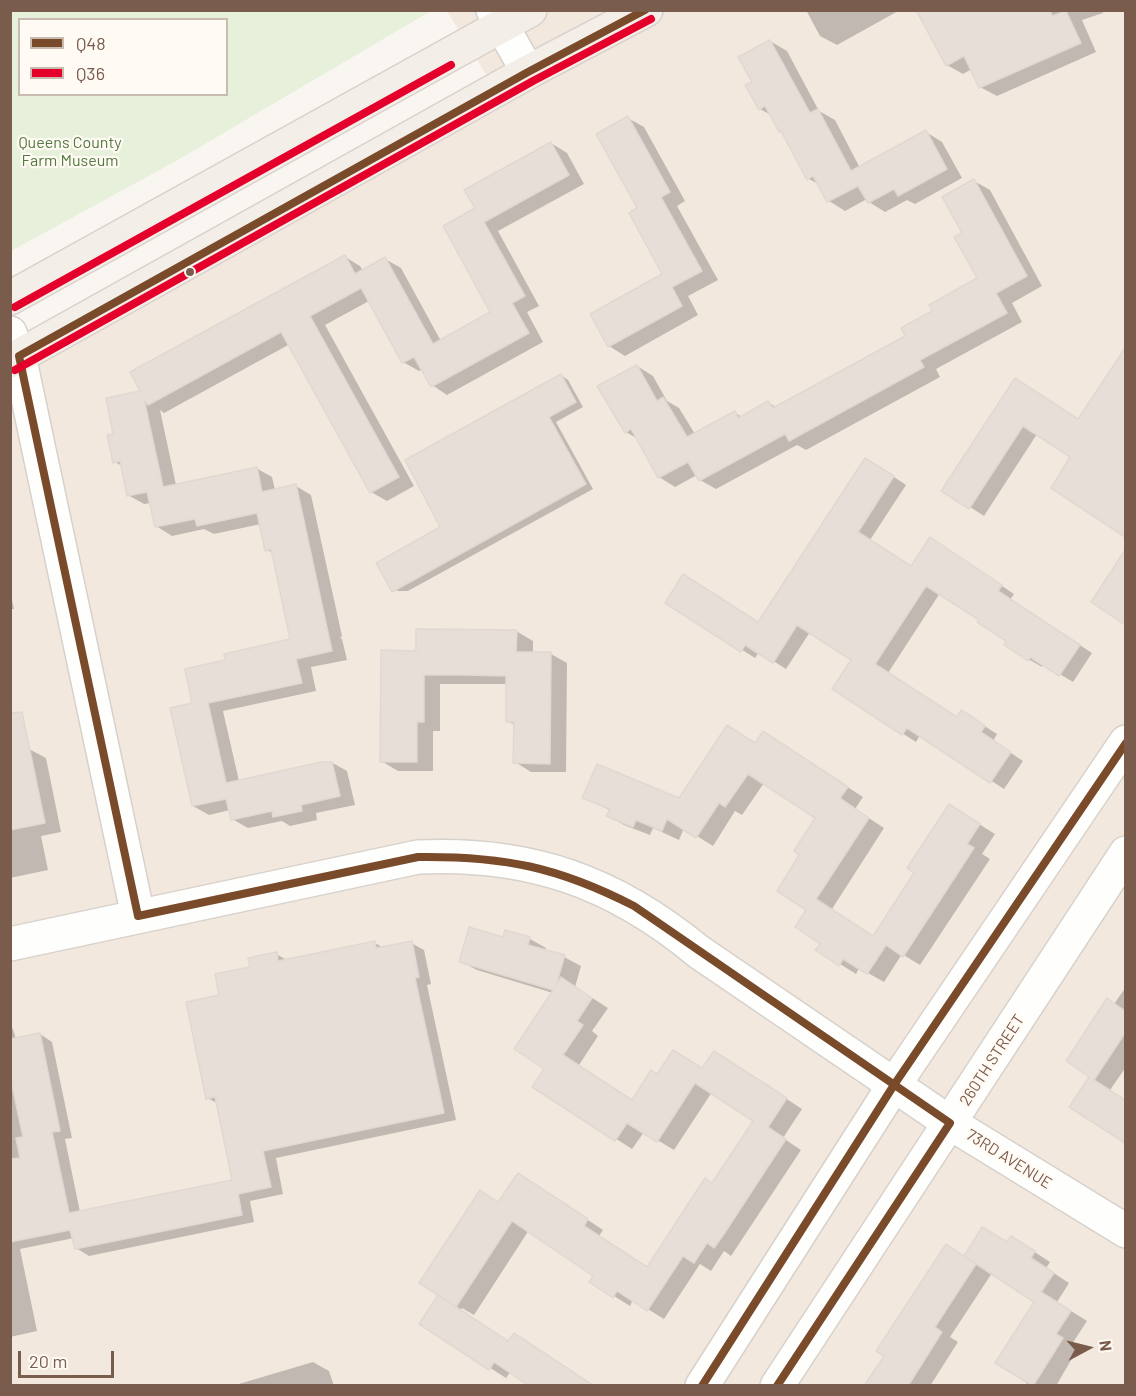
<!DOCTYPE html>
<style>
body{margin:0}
#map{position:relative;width:1136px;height:1396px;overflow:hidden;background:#f9f5f0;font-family:Barlow,sans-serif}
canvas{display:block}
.frame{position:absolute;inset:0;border:12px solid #7a5c4d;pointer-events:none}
.legend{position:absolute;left:18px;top:18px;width:210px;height:78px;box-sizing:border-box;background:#fffaf3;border:2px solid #cabbb1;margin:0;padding:8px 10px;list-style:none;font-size:18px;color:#7a5c4d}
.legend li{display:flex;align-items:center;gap:12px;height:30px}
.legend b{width:30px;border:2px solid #cabbb1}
.north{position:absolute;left:1058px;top:1318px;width:60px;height:60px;-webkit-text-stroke:4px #fffaf3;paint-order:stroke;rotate:83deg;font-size:16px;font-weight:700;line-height:24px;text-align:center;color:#7a5c4d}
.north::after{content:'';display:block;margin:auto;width:21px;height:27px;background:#7a5c4d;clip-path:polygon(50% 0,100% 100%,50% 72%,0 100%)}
.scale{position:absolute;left:18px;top:1351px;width:96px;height:27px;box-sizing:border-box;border:3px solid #7a5c4d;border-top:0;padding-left:8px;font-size:18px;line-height:21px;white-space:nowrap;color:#7a5c4d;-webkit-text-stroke:4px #fffaf3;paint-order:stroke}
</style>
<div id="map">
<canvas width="1136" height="1396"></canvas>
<div class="frame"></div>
<ul class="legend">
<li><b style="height:8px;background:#7a4b2a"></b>Q48</li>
<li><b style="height:8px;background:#e4002b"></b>Q36</li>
</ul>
<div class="north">N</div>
<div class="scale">20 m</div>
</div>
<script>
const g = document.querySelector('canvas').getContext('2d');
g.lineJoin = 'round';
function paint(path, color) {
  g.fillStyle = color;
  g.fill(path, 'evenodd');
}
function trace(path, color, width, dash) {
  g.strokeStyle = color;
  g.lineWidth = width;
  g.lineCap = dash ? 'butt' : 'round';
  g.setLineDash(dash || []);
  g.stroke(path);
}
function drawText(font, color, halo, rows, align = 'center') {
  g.font = font + ' Barlow,sans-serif';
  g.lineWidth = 4.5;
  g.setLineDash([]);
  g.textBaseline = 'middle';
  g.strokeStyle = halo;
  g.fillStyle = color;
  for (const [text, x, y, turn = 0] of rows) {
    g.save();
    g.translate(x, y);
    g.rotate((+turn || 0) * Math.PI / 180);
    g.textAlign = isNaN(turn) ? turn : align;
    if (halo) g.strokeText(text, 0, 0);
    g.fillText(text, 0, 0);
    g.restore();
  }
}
const residential = new Path2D(`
 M447,11H1125V1385H11L10,373L501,99Z`);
const green = new Path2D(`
 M11,10H431V11L176,161L11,251ZM20,20H226V94H20Z`);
const shadow = new Path2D(`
 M806,10H900L837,45L820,36Z
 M1043,10H1102L1103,13L1082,20L1096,52L997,96L980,87L972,69L963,74L947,65Z
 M770,41L787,51L819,111L835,120L860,168L926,132L942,142L962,178L915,204L907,200L885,212L869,202L867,199L845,211L829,201L820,185L809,179L784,133L780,131L771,115L760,109L754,83Z
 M628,118L644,127L685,201L677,206L718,280L688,296L698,315L625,356L609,346L664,274L639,209Z
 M551,143L567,153L584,184L498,231L539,306L527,312L543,342L447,395L432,385L423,369L419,371L403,362L369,301L325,325L414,486L387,501L371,492L290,344L164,413L160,410L176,485L256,468L272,477L275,490L296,486L311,495L342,636L340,638L342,639L347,660L311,667L316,691L223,711L239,781L331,762L347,771L355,805L316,813L317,820L290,826L282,821L248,828L232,819L230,810L209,815L193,806L194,704L227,662L292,640L273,553L267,550L261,524L214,534L204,529L172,536L156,526L151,503L144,504L128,495L122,466L115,462V435L142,392L345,257L360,266L363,271L385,259L401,268L441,341L492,313L477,209Z
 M974,181L990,190L1042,286L1012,303L1022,322L936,369L940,377L806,450L797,445L716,489L700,480L697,475L675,487L659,477L638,439L626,432L637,366L653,376L667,401L679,408L695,434L735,413L742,417L768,402L777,408L907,336L934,311L979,279L964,234Z
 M1120,360L1126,363V459L1115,475L1126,482V535L1053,487L1072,457L1037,434L984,516L970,507L1015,380L1079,421Z
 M561,375L568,380L583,407L556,422L593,489L408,591H398L390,586L442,528Z
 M879,467L906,485L870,540L912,568L943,547L1014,594L1010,600L1092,653L1073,682L1043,664L1042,667L1016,652L1008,641L981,619L940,593L888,673L958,718L975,720L997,734L993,741L1023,761L1004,789L920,735L916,742L834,689L853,660L810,632L786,669L759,652L755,658L667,602L759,624Z
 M1126,552V623L1093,602Z
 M10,592L14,609H10Z
 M516,631L533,641V654H551L567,663L566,772H531L515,762V725L507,721L508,684H440V731H433V771H398L381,761L418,652Z
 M10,725L29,749L46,758L61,832L41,836L48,870L10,878Z
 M779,743L863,797L855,809L884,828L832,909L874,937L916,873L950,806L995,834L982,854L990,859L920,965L902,954L884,982L859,968L856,974L840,964L822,943L808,909L801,855L817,818L764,783L742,815L735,811L713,846L684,828L679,840L653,828L650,835L624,825L608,816L611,811L584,797L679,800L756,745Z
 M506,932L530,939L546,948L545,951L564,957L581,966L575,987L608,1008L592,1031L598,1036L579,1065L633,1101L658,1076L703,1070L730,1062L802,1109L783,1138L801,1150L731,1256L724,1251L711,1271L700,1264L664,1319L633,1300L630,1306L614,1296L595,1275L529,1230L474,1315L462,1308L460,1311L511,1371L506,1378L421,1324L499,1203L534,1184L603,1230L599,1236L648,1268L713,1185L755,1120L712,1092L674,1150L644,1132L632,1149L534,1086L546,1068L553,993L477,970L460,961L504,939Z
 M375,943L384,948L411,943L424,950L431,984L427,985L456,1120L276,1158L283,1194L250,1201L254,1222L89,1256L76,1248L74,1238L20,1249L37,1331L10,1337V1027L13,1029L16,1039L40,1034L52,1042L72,1138L65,1139L80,1212L234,1181L219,1104L207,1098L221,996L252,968L276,954L287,960Z
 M1126,987V1067L1110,1090L1126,1101V1141L1072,1106L1091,1076L1114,1004Z
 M983,1229L1008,1243L1027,1247L1050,1262L1046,1268L1069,1283L1057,1302L1087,1321L1072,1344L1078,1348L1056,1386H1025L1027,1382L1036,1302L992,1273L950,1337L958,1342L930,1386H885Z
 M313,1362L329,1371L334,1386H232Z`);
const building = new Path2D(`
 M916,10H1050L1052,16L1066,11L1081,43L979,88L964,56L946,66Z
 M770,40L810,113L818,109L851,171L926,130L947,169L898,196L894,189L868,203L858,186L827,202L813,176L807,180L781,131L779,132L765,106L759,110L745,85L752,82L738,57Z
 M628,116L670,192L661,197L702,271L672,287L682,306L608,347L590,314L662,274L629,213L637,208L596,134Z
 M551,142L569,175L484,222L525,296L512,303L529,333L431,387L414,357L402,363L361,288L310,316L399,477L370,493L281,332L148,405L144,399L163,487L257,467L262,492L296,484L327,628H325H327L332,651L296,659L302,683L208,703L226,783L321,762H332L340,796L301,805L302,811L273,817L272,811L231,820L226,799L192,806L170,708L192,703L185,669L225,660L224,654L290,639L271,549L265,551L257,513L197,526L195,519L155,527L147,492L127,496L120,461L113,463L107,435L113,434L106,398L140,391L130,372L345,255L355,274L385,257L433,344L490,312L443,226L475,208L464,190Z
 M974,179L1027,276L996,293L1007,313L920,360L924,367L789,441L785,434L699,481L688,462L658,478L631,429L625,433L597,386L637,365L657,401L663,397L687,437L735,411L738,418L768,401L773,408L905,336L901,328L932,311L929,305L977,278L954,237L962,233L942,197Z
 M1125,348V537L1051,488L1070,457L1023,426L969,509L941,491L1015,378L1078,419Z
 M561,374L576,402L549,417L586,484L392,592L376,563L440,527L405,460Z
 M865,458L894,476L858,532L911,566L930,537L1002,585L998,591L1080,645L1059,676L1030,657L1028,661L1004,645L1006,641L977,622L979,620L926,586L875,664L957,717L961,710L974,718L985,726L981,732L1011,752L990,783L907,728L902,735L832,689L851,660L797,625L773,663L745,645L741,652L665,603L683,574L758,622Z
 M1125,550V625L1091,602Z
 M416,629L517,630L516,652H551L550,764L513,763L514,722H506V676L466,675H424V722H417V762H380L381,650L416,651Z
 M22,712L45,823L10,830V713Z
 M727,725L755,743L763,731L848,787L840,798L869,818L816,899L873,936L914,873L907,868L949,804L980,824L967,844L974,848L903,957L886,945L867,974L843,959L839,966L815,950L820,944L795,927L806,910L777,891L799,855L794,851L815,818L748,774L725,807L719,803L696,838L667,819L662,831L636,820L633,827L606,816L610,809L582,798L597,764L679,798Z
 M469,927L503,937L505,930L530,937L528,945L565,955L556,985L561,977L592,998L577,1021L583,1025L563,1055L632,1100L651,1070L657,1074L673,1050L702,1068L714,1051L787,1098L768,1127L786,1139L724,1234L714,1248L707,1243L694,1263L683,1256L647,1311L617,1291L613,1298L589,1282L593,1276L512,1221L456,1307L419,1283L480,1190L498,1202L518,1173L588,1219L584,1226L647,1267L705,1178L712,1183L753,1121L695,1083L657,1142L627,1123L615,1141L532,1087L544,1069L514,1049L553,990L459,962Z
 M375,941L376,948L412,941L419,977L415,978L444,1113L263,1151L271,1187L238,1194L242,1215L75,1249L70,1230L10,1242V1159L20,1158L16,1138L23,1137L10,1076V1039L40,1033L60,1131L52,1132L69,1213L232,1180L215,1097L206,1099L186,1002L219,995L215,974L250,967L248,958L277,952L278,961Z
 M1107,998L1125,1011V1033L1094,1080L1125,1100V1143L1069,1107L1089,1077L1066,1061Z
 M982,1227L1007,1242L1011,1236L1035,1251L1031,1258L1054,1273L1041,1292L1071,1311L1056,1334L1063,1338L1033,1386L995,1363L1034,1302L964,1256Z
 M946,1244L976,1264L935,1327L942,1332L908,1386H864L884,1356L876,1351Z
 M438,1295L508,1341L514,1333L594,1386H529L494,1362L489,1370L419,1324Z`);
const minor = new Path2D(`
 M493,10L528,72
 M10,333L19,356L138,916
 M10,944L418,857C529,852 613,881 699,952L950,1123L1126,1231
 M702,1386L894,1085L1126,742
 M777,1386L1126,853`);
const major = new Path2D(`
 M10,298L530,10
 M10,361L528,72L646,10`);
const bus1 = new Path2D(`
 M645,10L528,72L19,356L138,916L418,857C504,856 558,867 634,906L950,1123L777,1386
 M702,1386L894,1085L1126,743`);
const bus2 = new Path2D(`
 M15,307L451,65
 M15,370L533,81L651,19`);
const markers = [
 [190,272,5,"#7a5c4d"]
];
const parkNames = [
 ["Queens County",70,143],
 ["Farm Museum",70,161]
];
const streetNames = [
 ["260TH STREET",992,1060,-57],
 ["73RD AVENUE",1009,1159,32]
];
paint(residential, '#f2e8de');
paint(green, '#e7f0db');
paint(shadow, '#0003');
paint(building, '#e6ded7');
trace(building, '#e2d8d2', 1.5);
trace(minor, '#d7d1cb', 36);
trace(major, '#dad1cc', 36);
trace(minor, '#fefefd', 33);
trace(major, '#f3eee8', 33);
trace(bus1, '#7a4b2a', 8);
trace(bus2, '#e4002b', 8);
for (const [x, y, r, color] of markers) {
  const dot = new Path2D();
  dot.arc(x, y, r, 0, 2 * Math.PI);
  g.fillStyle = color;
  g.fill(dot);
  trace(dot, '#fffaf3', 2);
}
drawText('16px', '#537a41', '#fffaf3', parkNames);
drawText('16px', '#7a5c4d', '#fffaf3', streetNames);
</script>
